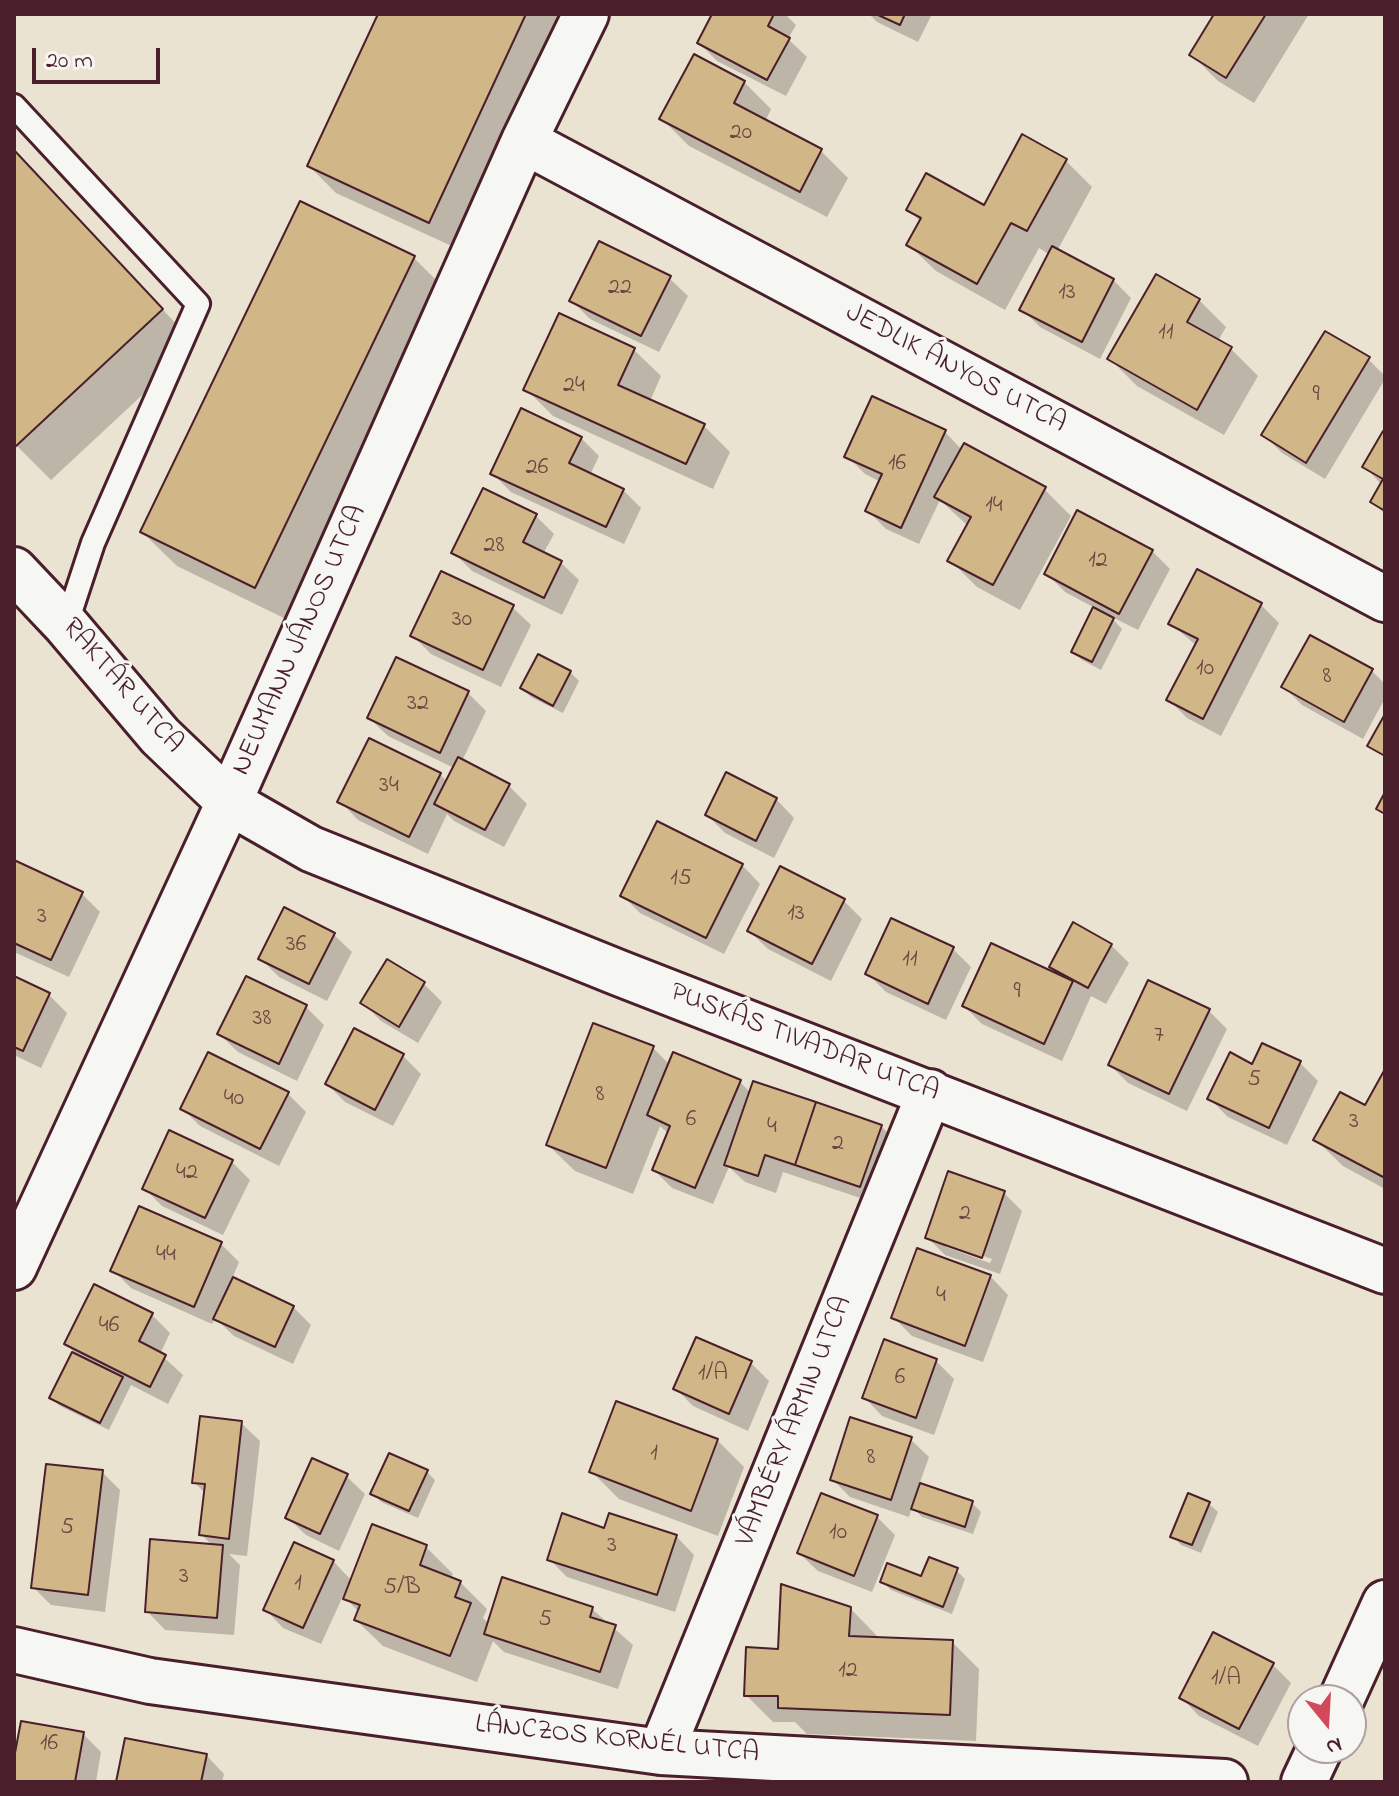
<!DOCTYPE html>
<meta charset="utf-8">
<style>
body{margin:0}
#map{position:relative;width:1399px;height:1796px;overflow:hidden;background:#ebe3d2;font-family:"Indie Flower",sans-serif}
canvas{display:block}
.frame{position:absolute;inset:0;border:16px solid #4a1f2b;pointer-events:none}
.north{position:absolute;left:1287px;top:1684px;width:80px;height:80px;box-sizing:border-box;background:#f6f6f2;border:2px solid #b1a0a2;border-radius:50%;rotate:162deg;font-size:22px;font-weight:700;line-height:32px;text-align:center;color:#4a1f2b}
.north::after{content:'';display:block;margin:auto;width:28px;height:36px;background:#d1495b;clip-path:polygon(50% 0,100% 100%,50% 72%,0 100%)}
.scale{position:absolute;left:32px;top:48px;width:128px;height:36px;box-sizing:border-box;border:4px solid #4a1f2b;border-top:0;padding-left:10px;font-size:24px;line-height:28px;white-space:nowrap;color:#4a1f2b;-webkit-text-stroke:6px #f6f6f2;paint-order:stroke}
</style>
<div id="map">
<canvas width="1399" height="1796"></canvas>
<div class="frame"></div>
<div class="north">N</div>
<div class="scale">20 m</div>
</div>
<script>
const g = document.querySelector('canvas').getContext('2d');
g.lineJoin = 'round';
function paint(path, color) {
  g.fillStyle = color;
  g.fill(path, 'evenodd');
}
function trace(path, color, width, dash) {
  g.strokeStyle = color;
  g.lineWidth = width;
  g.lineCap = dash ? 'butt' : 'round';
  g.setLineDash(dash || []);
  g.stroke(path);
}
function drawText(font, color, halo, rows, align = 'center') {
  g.font = font + ' "Indie Flower",sans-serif';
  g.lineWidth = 6;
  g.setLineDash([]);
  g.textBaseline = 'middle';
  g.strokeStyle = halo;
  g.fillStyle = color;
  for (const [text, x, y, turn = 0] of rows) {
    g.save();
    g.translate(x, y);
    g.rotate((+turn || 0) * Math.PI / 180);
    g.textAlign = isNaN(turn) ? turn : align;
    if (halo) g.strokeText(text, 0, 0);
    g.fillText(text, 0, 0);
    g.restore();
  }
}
const shadow = new Path2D(`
 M380,14H565L456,248L336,193L309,166Z
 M714,14H785L796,25L788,39L807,57L786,96L717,61L699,43Z
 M869,14H932L918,42L877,22Z
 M1216,14H1309L1254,103L1218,81L1191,54Z
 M744,82L771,109L765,122L821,151L848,178L827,217L689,146L662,119Z
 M14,151L196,345L51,480L14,443Z
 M1066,161L1092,187L1057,251L1113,280L1131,298L1100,359L1040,327L1022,309L1050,255L1039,248L1005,310L936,271L909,245L921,222L908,209L985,208Z
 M414,258L449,293L290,621L177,566L142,532Z
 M1157,276L1199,300L1226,327L1218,341L1231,349L1258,376L1224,435L1137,386L1110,359Z
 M669,278L688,296L659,352L590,319L572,301Z
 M634,350L661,376L650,401L704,426L730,452L713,489L553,416L526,389Z
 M1368,359L1385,376V379L1325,479L1282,453L1264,435Z
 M945,432L962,450L1044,489L1071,516L1020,610L977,587L950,560L968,526L940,500L919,544L886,529L868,511L881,482L865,474L847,456Z
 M1385,434V514L1372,502L1382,485L1364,466Z
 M581,438L599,456L590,475L623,490L641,508L624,544L511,492L493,474Z
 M536,516L554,534L543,554L560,562L579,580L562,615L472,571L453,552Z
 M1152,551L1170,569L1138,630L1110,616L1122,629L1101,670L1082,660L1073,652L1095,608L1065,592L1047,574Z
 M1197,572L1261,605L1279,623L1221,736L1187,718L1169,700L1197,646L1171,624Z
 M512,607L531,625L501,687L431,654L413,636Z
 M1372,671L1385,684V698L1363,739L1302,705L1284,687Z
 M570,672L579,681L563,713L531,697L522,688Z
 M468,693L486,711L462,761L509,786L527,804L504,847L454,821L447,814L428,854L358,820L340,801L440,774L447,782L454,768L388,736L369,718Z
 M776,799L794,818L774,858L725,833L707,815Z
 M14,862L82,894L100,912L69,977L14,952Z
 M742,865L760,884L724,954L640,913L622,895Z
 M844,901L862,919L831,981L768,949L749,931Z
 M333,934L352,952L327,1001L279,977L261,959Z
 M1111,945L1129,963L1106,1004L1091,996L1062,1061L982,1024L964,1006L1063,978L1051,966Z
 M953,949L971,967L946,1020L886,992L868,974Z
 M388,962L424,984L442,1002L418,1043L381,1021L363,1003Z
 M14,978L49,995L67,1013L41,1068L14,1055Z
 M306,1007L324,1025L297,1081L238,1052L219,1034Z
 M1209,1011L1227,1029L1187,1111L1128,1083L1110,1065Z
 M653,1048L670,1065L740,1082L751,1093L881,1126L899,1145L878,1204L783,1172L776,1193L745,1182L729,1167L713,1204L672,1188L654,1170L669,1134L660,1126L633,1194L575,1171L548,1145Z
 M209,1055L288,1094L306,1112L279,1166L200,1126L182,1108Z
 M402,1055L421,1074L393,1126L345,1102L327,1084Z
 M1300,1063L1318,1081L1287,1145L1228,1117L1210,1099L1253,1066Z
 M1385,1073V1189L1343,1166L1316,1140L1366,1108Z
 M232,1162L250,1180L223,1235L162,1206L144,1188Z
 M1004,1193L1022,1211L1000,1274L945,1255L927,1237ZM946,1243L992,1259L990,1263L946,1247Z
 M221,1244L239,1262L232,1279L293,1307L311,1325L293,1364L234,1336L215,1318L212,1324L131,1288L113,1270Z
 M990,1276L1008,1295L983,1362L912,1336L894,1318Z
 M95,1286L152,1315L170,1333L160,1354L183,1375L168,1404L131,1385L109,1430L60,1406L51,1398L74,1352L66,1344Z
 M936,1361L954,1379L934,1435L882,1416L864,1397Z
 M751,1363L769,1381L748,1431L693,1406L675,1388Z
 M241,1423L260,1441L247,1556L229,1554L240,1565L234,1635L165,1630L147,1611L213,1546L201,1534L206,1494L194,1482Z
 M910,1439L929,1457L919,1485L972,1503L981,1512L973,1534L922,1517L912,1507L909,1517L850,1497L832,1479Z
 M717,1440L744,1467L718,1536L619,1499L592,1472Z
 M102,1472L120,1490L105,1612L51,1605L33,1587Z
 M427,1472L435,1480L418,1518L381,1502L373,1493Z
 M346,1476L365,1494L339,1551L306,1535L287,1517Z
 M1209,1504L1218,1512L1201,1553L1181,1545L1173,1536Z
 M877,1517L895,1535L872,1592L818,1571L799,1553Z
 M676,1536L694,1555L675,1612L567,1577L549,1559Z
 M426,1547L453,1574L451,1577L460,1582L487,1609L483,1618L489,1624L592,1609L633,1645L618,1689L504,1652L493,1641L477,1682L383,1646L356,1620L359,1612L343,1596L321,1644L283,1628L265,1609L333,1561L352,1581Z
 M956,1570L965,1579L952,1614L891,1590L882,1582L922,1579Z
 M850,1608L877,1636V1639L952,1642L979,1669L976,1741L807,1734L795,1722H773L746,1695L780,1651Z
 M1273,1665L1291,1683L1258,1746L1199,1716L1181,1697Z
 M83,1734L101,1752L96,1782H14V1769Z
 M206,1755L224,1774L222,1782H118Z`);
const building = new Path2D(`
 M378,14H526L429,223L307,166Z
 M712,14H774L768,26L790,38L767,80L697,43Z
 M876,14H905L900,25Z
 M1214,14H1266L1226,78L1189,55Z
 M694,54L745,81L734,103L822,149L800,192L659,119Z
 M1022,134L1067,159L1027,231L1011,223L977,284L906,245L921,218L906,210L926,173L984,205Z
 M14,150L163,309L15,447L14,446Z
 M300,201L415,256L255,588L140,532Z
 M599,241L671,276L641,336L569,301Z
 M1052,246L1114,279L1082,342L1019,310Z
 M1156,274L1200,299L1187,322L1232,347L1197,410L1107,359Z
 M559,313L635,348L618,385L705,424L686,464L523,390Z
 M1325,331L1370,357L1306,463L1261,435Z
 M872,396L946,430L901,528L865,511L882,474L844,457Z
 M521,408L582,437L569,463L624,489L606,527L490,474Z
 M1383,431L1385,432V511L1370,502L1383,479L1362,467Z
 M964,443L1046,487L993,585L947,561L971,517L934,497Z
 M483,488L537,514L523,542L562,561L544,598L451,553Z
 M1077,510L1153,550L1119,614L1044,574Z
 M1197,569L1262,603L1203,719L1166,700L1198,639L1168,624Z
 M441,571L514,605L483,670L410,636Z
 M1093,607L1114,618L1092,662L1071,652Z
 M1310,635L1373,669L1344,722L1281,687Z
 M538,654L571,671L553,706L520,688Z
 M396,657L469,691L440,753L367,718Z
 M1385,714V756L1367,746Z
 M369,738L441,773L409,837L337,802Z
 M458,757L510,784L485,830L434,804Z
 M726,772L777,798L756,841L705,815Z
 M1385,792V814L1376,809Z
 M657,821L743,864L706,938L620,896Z
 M14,860L83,892L51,960L14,943Z
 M780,866L845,899L812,964L747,931Z
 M284,907L335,933L309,984L258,959Z
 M891,918L954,947L928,1004L865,974Z
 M1073,922L1112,944L1088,988L1049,967Z
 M991,943L1073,981L1044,1044L962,1006Z
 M387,959L425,982L399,1027L360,1003Z
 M14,976L50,993L23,1051L14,1047Z
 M246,976L307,1005L279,1064L217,1034Z
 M1148,980L1210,1009L1169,1094L1108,1065Z
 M593,1023L654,1046L606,1168L546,1145Z
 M354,1028L404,1054L375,1110L325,1084Z
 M1262,1043L1301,1061L1269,1128L1207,1099L1230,1052L1252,1064Z
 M208,1052L289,1092L260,1149L180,1109Z
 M673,1052L741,1080L695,1188L652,1170L670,1126L647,1115Z
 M1385,1069V1178L1313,1140L1340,1092L1365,1105Z
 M753,1081L816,1102L795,1165L765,1155L758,1176L724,1165Z
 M816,1102L882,1125L860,1187L795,1165Z
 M169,1130L233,1160L205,1218L142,1189Z
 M948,1171L1005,1191L982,1258L925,1238Z
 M139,1206L222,1242L194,1307L110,1271Z
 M917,1248L991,1275L965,1346L891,1318Z
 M233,1277L294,1306L275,1347L213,1319Z
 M94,1284L153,1313L139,1341L166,1355L150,1387L64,1344Z
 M696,1337L752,1361L729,1414L673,1389Z
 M884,1339L937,1359L916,1418L862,1398Z
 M72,1352L123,1377L100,1423L49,1398Z
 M616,1401L718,1439L691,1511L589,1472Z
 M200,1416L242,1421L229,1539L199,1535L205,1484L192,1483Z
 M850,1417L912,1437L891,1500L830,1480Z
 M389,1453L428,1470L409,1511L370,1494Z
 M312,1458L348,1474L320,1534L285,1518Z
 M46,1464L103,1470L88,1595L31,1588Z
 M920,1483L973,1501L965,1527L911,1509Z
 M821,1493L878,1515L854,1576L797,1553Z
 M1188,1493L1210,1502L1192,1545L1170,1537Z
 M562,1513L604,1528L609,1513L677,1535L657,1595L547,1560Z
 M372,1524L427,1545L420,1565L461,1581L455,1597L471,1603L450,1656L354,1620L360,1605L343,1599Z
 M150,1539L223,1545L217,1618L145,1612Z
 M294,1542L334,1560L303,1628L263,1610Z
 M929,1557L958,1568L943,1607L880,1582L887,1563L921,1576Z
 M502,1577L593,1607L590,1617L616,1625L600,1672L484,1634Z
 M781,1584L851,1607L849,1636L953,1640L950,1715L778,1708V1696H744L746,1647L778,1649Z
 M1213,1632L1274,1663L1239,1729L1179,1698Z
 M21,1721L84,1732L75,1782H14V1758Z
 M125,1738L207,1754L201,1782H116Z`);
const lane = new Path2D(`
 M14,106L198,304L93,543L66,625`);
const street = new Path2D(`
 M524,141L1385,599
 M14,570L66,625L160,736L229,802L311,849L619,973L1385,1271
 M14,1267L229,802L524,141L586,14
 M14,1650L150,1681L661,1752L1225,1782
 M1341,1700L1385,1603
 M661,1752L930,1092
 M1304,1782L1320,1748`);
const numberNames = [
 ["20",741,134],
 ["22",620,289],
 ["13",1067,294],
 ["11",1166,334],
 ["24",574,387],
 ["9",1316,396],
 ["16",897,465],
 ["26",537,469],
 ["14",994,507],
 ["28",494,547],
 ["12",1098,562],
 ["30",462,621],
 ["10",1205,670],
 ["8",1327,678],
 ["32",418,705],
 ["34",389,787],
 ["15",681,880],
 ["13",796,915],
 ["3",42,918],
 ["36",296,946],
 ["11",910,961],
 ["9",1017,993],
 ["38",262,1020],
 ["7",1159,1037],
 ["5",1254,1081],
 ["8",600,1096],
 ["40",234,1100],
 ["6",691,1121],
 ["3",1354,1123],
 ["4",772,1128],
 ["2",838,1145],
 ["42",187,1174],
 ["2",965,1215],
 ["44",166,1256],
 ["4",941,1297],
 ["46",109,1327],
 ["1/A",713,1375],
 ["6",900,1379],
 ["1",654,1455],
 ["8",871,1459],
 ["5",67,1529],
 ["10",838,1534],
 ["3",612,1547],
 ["3",184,1578],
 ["1",298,1585],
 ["5/B",402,1589],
 ["5",545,1621],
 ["12",848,1672],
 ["1/A",1226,1680],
 ["16",49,1745]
];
const streetNames = [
 ["JEDLIK ÁNYOS UTCA",955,370,28],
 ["NEUMANN JÁNOS UTCA",301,641,-66],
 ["RAKTÁR UTCA",121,687,49],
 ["PUSKÁS TIVADAR UTCA",804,1044,21],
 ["VÁMBÉRY ÁRMIN UTCA",796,1422,-68],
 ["LÁNCZOS KORNÉL UTCA",617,1741,6]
];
paint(shadow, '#0003');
paint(building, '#d1b787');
trace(building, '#4a1f2b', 2);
trace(lane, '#4a1f2b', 28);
trace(street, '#4a1f2b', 50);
trace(lane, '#f6f6f2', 22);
trace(street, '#f6f6f2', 44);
drawText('24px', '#6c4542', null, numberNames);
drawText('28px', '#4a1f2b', '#f6f6f2', streetNames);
</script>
